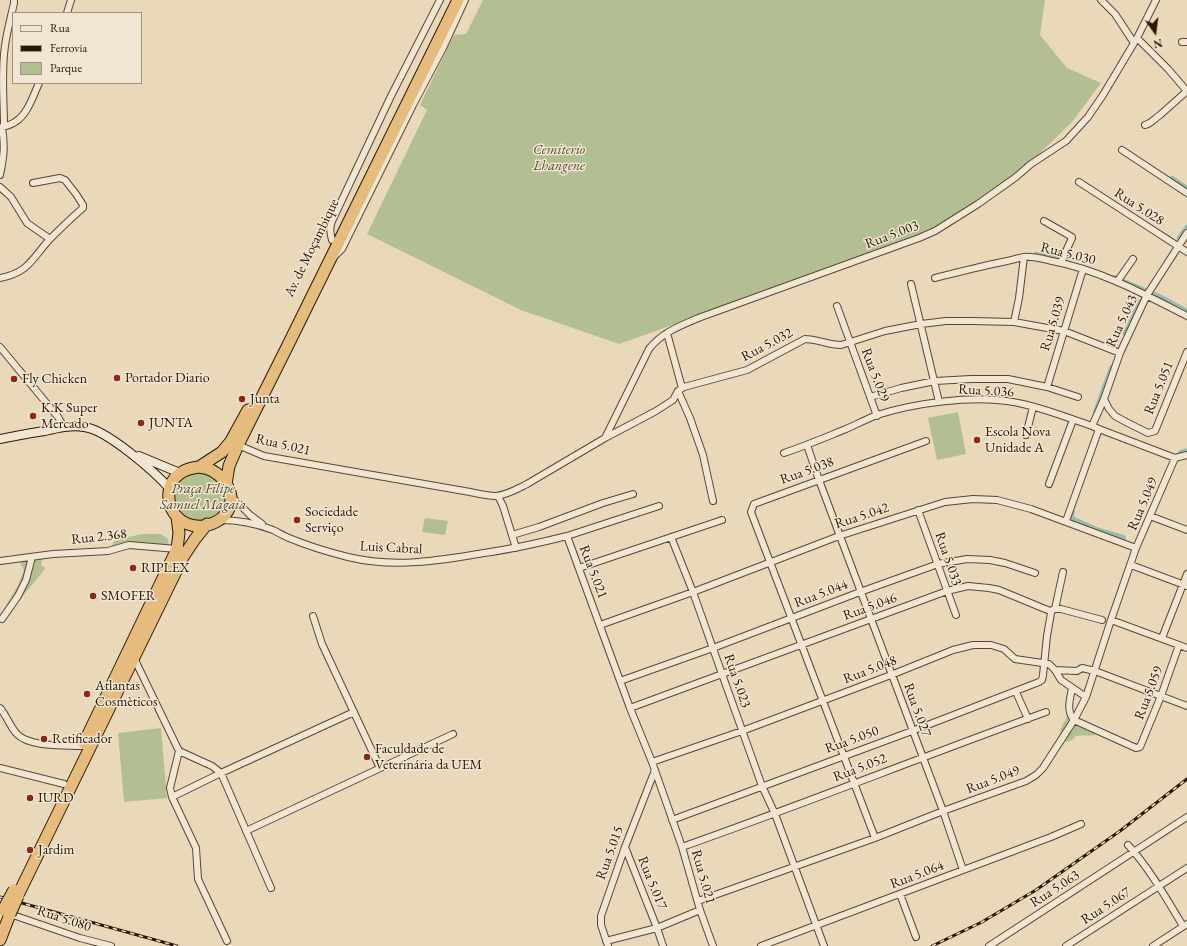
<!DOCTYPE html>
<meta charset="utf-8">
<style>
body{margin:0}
#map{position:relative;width:1187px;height:946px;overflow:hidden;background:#ead8bb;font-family:"EB Garamond",serif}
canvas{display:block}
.legend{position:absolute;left:12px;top:12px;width:130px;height:72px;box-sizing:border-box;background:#f1e6d3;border:1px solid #a1937f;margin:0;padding:5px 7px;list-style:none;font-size:12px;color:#281701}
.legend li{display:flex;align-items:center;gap:8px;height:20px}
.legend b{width:20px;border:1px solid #a1937f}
.north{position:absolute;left:1135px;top:12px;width:40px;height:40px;-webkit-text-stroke:3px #f1e6d3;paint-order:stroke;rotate:166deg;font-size:11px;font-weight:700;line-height:16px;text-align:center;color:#281701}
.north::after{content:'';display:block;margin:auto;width:14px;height:18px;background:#281701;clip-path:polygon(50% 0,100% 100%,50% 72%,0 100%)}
</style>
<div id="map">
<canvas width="1187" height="946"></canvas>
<ul class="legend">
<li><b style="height:5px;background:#f1e6d3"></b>Rua</li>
<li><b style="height:5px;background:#281701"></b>Ferrovia</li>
<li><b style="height:11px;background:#b3bf93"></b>Parque</li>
</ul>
<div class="north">N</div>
</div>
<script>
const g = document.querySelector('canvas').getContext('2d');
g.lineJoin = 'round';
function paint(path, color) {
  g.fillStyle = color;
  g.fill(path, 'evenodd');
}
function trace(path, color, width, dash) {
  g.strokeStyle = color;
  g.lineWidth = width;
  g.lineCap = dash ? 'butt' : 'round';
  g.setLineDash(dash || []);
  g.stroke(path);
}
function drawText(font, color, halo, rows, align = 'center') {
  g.font = font + ' "EB Garamond",serif';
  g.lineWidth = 3;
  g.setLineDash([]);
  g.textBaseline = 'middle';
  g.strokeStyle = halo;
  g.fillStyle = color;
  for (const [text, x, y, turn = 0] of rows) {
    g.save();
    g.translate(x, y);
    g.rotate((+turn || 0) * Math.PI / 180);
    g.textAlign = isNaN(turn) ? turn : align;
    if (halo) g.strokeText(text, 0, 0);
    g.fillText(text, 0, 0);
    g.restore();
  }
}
const green = new Path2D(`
 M483,0H1045L1040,35L1067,68L1101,83L1072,122L1035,158L984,197L939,226L896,246L619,344L521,310L367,234L427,110L420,105L454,35L466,34Z
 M958,412L966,454L937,460L928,418Z
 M192,471H214L231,503L207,527C201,524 185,519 181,515C173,506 173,488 181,479C184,476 188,474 192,471Z
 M425,518L448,521L445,535L422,532Z
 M141,534H161L168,539L169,550L142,546L111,548L114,541Z
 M42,558L41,565L45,568L41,574L4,619L0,616L18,585L24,570L20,563L21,561Z
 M1068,715L1075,717L1099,728L1095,735C1089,736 1083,735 1076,736C1072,742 1065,743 1058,741L1061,728Z
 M161,728L167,798L124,802L118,733Z`);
const canal = new Path2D(`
 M1172,179L1187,189
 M1180,238L1187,228
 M1036,255L1044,256L1066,261
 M1114,278L1157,296L1187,312
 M1126,333L1141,302
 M1096,412L1112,368
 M1181,453L1187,451
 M1072,512L1070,518L1096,530L1123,538`);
const street = new Path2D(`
 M1101,0L1115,14L1134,43
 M67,13L71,0
 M1137,38L1168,69L1187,91
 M1182,42H1187
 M1145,125C1152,123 1154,119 1160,115C1169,107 1178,99 1187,91
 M4,126C4,100 1,72 5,46C7,31 11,17 14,3V0
 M0,128C5,126 11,125 15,122C28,114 33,96 39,83
 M1122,150L1187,193
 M0,175C4,156 5,146 2,127
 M1079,182L1187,252
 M0,187L11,197L27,223L50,239
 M1044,221L1072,237V238L1061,262
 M332,240C330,232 329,227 333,219L391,96L440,0
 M335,256L342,249L413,105L443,48L465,0
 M0,278C28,273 32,259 49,240C60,229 71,218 83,208V205L76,194L65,180L60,178L33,183
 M935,278C959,272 982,266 1007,261C1012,260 1018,258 1024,257C1033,256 1043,259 1052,261C1100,270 1144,294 1187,316
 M1117,282L1133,259
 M911,284L939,402
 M837,306L877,416
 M1014,322L1019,298L1024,257
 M667,333L682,388
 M0,347L58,417L64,427
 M1047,387L1083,269
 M678,391L690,418L703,455L713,501
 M870,397L901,388L935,381L971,379H1008L1047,387L1078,397
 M1104,399L1109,409L1115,416L1126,422L1148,433L1155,431L1187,352
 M1092,426L1104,399L1120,353L1147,295L1187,233
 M1026,435L1033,407
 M605,438L649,349C662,332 682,325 701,317L919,238L935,231L978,204L1016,177L1031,164L1066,141L1088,117L1103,95L1137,38L1156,0
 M238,445L264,456L470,492C479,494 488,496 496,496C507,495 517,489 527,484L605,438L656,411L673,400L678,391L684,387L747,370L805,339C817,339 828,345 841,345L885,331L921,324L946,321H972L1014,322L1064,331L1120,353
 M807,445L819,480L943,811L963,870
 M784,453C805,446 826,437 846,429C857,424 867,419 877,415C915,403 968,396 1007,401C1035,405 1066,417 1092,426L1099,429L1175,458L1187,455
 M1049,484L1073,420
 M231,496L250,515L262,524
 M498,496L503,506L516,548
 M918,510L956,615
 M1150,516L1187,530
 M220,520C240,520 255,523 273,530C279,533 284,536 289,538C308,546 328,552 348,557C393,568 438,561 484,553C512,549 539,543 567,536L630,708L652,762L682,847L700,910L713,946
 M1066,521L1099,429
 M512,535L539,527L603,503L633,494
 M567,536L659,506
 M671,537L693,592L722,674L762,786L775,814L824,946
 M0,561L53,554L108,551L129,545L177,549
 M1131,565L1187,586
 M579,568L722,520
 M1055,609L1063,572
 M1050,611L1055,609H1061L1102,620
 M313,616L322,644L380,768
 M2,619L18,596L26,580L32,557
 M1111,620L1187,648
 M600,625L693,592L839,536L945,502L973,499L997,500L1031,509L1136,548
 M1162,638L1187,574
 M134,658L179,751L170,788L172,797L196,848L198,879L227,941
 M1055,670L1077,671L1082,668L1095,671L1187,706
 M620,681L713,648L860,592L938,564L967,559L990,560L1005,563L1035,573
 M1072,688C1070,699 1066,711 1074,720L1136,748L1140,747L1161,696L1179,645
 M1016,692L1028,719
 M0,708C7,716 10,727 17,734C29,747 64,745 82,746
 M630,708L947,591L968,586L989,588L999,590L1050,611
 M179,751L212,766L221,773L271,888
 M652,762L742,731L891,675L953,650L973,645H991L1004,649L1015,659L1049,664L1055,670L1061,680L1086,697
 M0,768L64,784
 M172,797L221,773L354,712
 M672,820L912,731L1039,682L1042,680L1043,675L1047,636L1051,613L1050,611
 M246,831L453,734
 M875,838L751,512L754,504L926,441
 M1128,845C1150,869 1166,898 1183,926
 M625,847L657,928L663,946
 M682,847C804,804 924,756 1046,712
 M900,894L916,937
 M698,901L875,838L943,811L1026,781L1036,775L1043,768L1074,720L1086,697L1111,620L1136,548L1175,458
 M10,914L80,938L111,946
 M606,941L657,928L700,910
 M608,946L601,925V916L625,847L655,770
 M761,946L1051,837L1081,824
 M989,946L1187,817
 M1066,946L1187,868
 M1153,946L1187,924`);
const secondary = new Path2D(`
 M0,439C15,436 30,433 45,431C58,428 71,425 84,427C106,429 155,472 170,489
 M139,456L180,473`);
const highway = new Path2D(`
 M199,467L222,452L231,441L248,410
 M199,467C210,468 218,472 225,482C249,517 194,543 174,513C166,501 167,483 179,474C185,469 192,468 199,467Z
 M226,484L229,466L238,445L288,345L458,0
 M84,743L177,549L179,533L177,517
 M19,893L183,557L195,539L207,524
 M0,940L10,914`);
const rail = new Path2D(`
 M0,897L177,946
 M932,946L982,922L1036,890L1120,831L1187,779`);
const highwayBridge = new Path2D(`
 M3,910L14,890
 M10,914L18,896`);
const markers = [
 [117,378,4,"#8f2418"],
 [14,379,4,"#8f2418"],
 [242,399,4,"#8f2418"],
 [33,416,4,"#8f2418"],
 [141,423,4,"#8f2418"],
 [977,440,4,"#8f2418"],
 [297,520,4,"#8f2418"],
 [133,568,4,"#8f2418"],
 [93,596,4,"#8f2418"],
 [87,694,4,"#8f2418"],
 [44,739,4,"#8f2418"],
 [367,757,4,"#8f2418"],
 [30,798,4,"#8f2418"],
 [30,850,4,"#8f2418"]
];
const parkNames = [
 ["Cemiterio",559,150],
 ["Lhangene",559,166],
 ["Praça Filipe",203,489],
 ["Samuel Magaia",203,505]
];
const streetNames = [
 ["Rua 5.028",1139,207,33],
 ["Rua 5.003",892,235,-21],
 ["Av. de Moçambique",312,248,-64],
 ["Rua 5.030",1068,254,14],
 ["Rua 5.043",1122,321,-65],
 ["Rua 5.039",1053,324,-73],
 ["Rua 5.032",767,345,-28],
 ["Rua 5.029",875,375,69],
 ["Rua 5.051",1159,388,-68],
 ["Rua 5.036",986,391,3],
 ["Rua 5.021",283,445,13],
 ["Rua 5.038",807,471,-20],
 ["Rua 5.049",1143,504,-67],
 ["Rua 5.042",862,516,-18],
 ["Rua 2.368",99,537,-6],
 ["Luis Cabral",391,548,3],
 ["Rua 5.033",948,559,71],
 ["Rua 5.021",593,572,69],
 ["Rua 5.044",821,594,-21],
 ["Rua 5.046",870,607,-20],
 ["Rua 5.048",870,670,-21],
 ["Rua 5.023",737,681,71],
 ["Rua 5.059",1149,693,-69],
 ["Rua 5.027",917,710,70],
 ["Rua 5.050",852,740,-20],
 ["Rua 5.052",860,768,-21],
 ["Rua 5.049",993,780,-21],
 ["Rua 5.015",610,853,-70],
 ["Rua 5.064",917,875,-21],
 ["Rua 5.021",703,877,74],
 ["Rua 5.017",652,883,68],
 ["Rua 5.063",1055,889,-33],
 ["Rua 5.067",1106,906,-33],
 ["Rua 5.080",64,919,18]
];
const poiNames = [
 ["Portador Diario",125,378],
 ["Fly Chicken",22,379],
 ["Junta",250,399],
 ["K.K Super",41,408],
 ["Mercado",41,424],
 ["JUNTA",149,423],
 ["Escola Nova",985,432],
 ["Unidade A",985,448],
 ["Sociedade",305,512],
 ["Serviço",305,528],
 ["RIPLEX",141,568],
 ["SMOFER",101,596],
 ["Atlantas",95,686],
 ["Cosmèticos",95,702],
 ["Retificador",52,739],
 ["Faculdade de",375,749],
 ["Veterinária da UEM",375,765],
 ["IURD",38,798],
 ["Jardim",38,850]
];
paint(green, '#b3bf93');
trace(canal, '#99bbab', 6);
trace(street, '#584730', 8);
trace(secondary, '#281701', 10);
trace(highway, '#281701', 13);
trace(street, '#f1e6d3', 6);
trace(secondary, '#f1e6d3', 8);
trace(highway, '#e5bc7e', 11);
trace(rail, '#281701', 3);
trace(rail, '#f1e6d3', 1.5, [4.5]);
trace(highwayBridge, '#281701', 13, []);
trace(highwayBridge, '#e5bc7e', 11);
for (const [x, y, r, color] of markers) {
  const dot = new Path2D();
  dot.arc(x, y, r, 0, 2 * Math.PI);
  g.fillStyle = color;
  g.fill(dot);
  trace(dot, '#f1e6d3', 1.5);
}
drawText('italic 14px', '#52492d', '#f1e6d3', parkNames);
drawText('14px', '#281701', '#f1e6d3', streetNames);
drawText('14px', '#281701', '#f1e6d3', poiNames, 'left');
</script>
